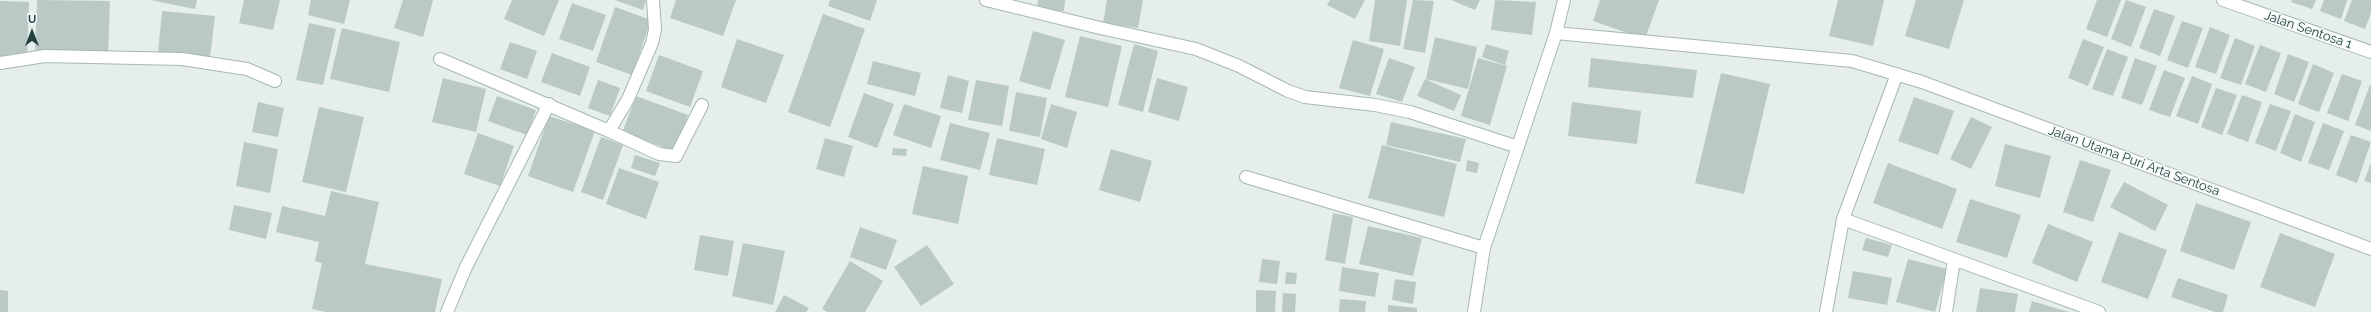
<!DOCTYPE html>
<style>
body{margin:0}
#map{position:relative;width:2371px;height:312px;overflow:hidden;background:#e5eeec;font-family:Raleway,sans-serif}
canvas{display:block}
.north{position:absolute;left:12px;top:12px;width:40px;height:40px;-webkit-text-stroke:3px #f5faf9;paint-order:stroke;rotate:0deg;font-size:11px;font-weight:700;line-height:16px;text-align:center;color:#23413f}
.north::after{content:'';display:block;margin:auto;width:14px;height:18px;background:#23413f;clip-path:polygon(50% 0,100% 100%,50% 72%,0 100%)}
</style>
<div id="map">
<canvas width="2371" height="312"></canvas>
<div class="north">U</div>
</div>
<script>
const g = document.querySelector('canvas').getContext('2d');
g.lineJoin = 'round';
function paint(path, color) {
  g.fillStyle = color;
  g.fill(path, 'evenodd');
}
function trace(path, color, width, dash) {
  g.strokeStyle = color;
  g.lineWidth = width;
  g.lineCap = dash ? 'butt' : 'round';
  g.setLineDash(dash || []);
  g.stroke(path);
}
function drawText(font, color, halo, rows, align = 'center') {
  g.font = font + ' Raleway,sans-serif';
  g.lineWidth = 3;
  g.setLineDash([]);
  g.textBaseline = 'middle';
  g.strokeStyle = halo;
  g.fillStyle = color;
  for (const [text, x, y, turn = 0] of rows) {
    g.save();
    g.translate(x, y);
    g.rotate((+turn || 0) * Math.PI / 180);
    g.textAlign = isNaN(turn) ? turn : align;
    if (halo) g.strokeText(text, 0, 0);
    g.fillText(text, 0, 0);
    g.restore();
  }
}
const building = new Path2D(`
 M37,0L110,1L108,55L35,53Z
 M150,0H197L195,9Z
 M244,0H280L273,30L239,23Z
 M311,0H350L344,24L308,15Z
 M403,0H433L423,37L394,28Z
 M512,0H559L544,36L504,19Z
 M615,0H646L643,10Z
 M676,0H736L723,36L670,18Z
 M830,0H877L870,21L828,6Z
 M1038,0H1065L1064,11L1037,10Z
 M1107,0H1143L1138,28L1103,23Z
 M1330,0H1365L1355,19L1327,5Z
 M1375,0H1407L1400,46L1369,41Z
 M1413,0L1434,1L1425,53L1403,49Z
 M1451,0H1480L1475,10Z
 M1495,0L1536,2L1532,35L1491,30Z
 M1600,0H1659L1645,39L1593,21Z
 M1838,0H1884L1873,46L1829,36Z
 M1916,0H1964L1949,49L1905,36Z
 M2097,0H2121L2107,37L2086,29Z
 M2126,0L2146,7L2131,47L2111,39Z
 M2292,0H2316L2312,9L2291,2Z
 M2324,0H2347L2341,19L2320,11Z
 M2352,0H2371V13L2365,29L2344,21Z
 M0,1L29,2L27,57L0,56Z
 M572,3L606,15L593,51L559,39Z
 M615,7L651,20L632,75L596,62Z
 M2154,9L2175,16L2160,56L2139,48Z
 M162,11L215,16L210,58L158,53Z
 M823,14L865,29L830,127L788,112Z
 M2182,21L2203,28L2188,68L2167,60Z
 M309,23L336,29L323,85L296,80Z
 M2210,27L2230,35L2216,74L2195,67Z
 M342,28L400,42L389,92L330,79Z
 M1033,31L1065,40L1050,90L1019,81Z
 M1080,36L1122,46L1108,107L1065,97Z
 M1435,37L1477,47L1468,89L1426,79Z
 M2235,38L2255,46L2241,85L2220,78Z
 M737,39L784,55L766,103L721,87Z
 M2083,39L2104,47L2088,86L2068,78Z
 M1353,40L1384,49L1370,96L1339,88Z
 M510,42L537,51L527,79L500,69Z
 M1134,44L1158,51L1143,112L1118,105Z
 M1486,44L1509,51L1505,65L1482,57Z
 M2260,45L2281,53L2266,92L2245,84Z
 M2107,49L2128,57L2113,96L2092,89Z
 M552,53L590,67L580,96L541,82Z
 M2288,54L2309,62L2294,102L2274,94Z
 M659,55L703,71L690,107L646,91Z
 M1389,58L1415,67L1402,102L1376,94Z
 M1478,58L1507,66L1490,125L1461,116Z
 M1591,58L1697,70L1693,98L1588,87Z
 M2135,58L2157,66L2142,105L2121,98Z
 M873,61L921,73L915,96L867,84Z
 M2313,64L2334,73L2319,112L2298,104Z
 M2164,70L2185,78L2170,117L2149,110Z
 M1721,73L1770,84L1744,194L1695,183Z
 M2342,74L2362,81L2348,121L2327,113Z
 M948,75L969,81L962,113L940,108Z
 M2192,76L2212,84L2198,124L2176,116Z
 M443,78L486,89L476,132L432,122Z
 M1157,78L1188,87L1179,121L1148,112Z
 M1425,79L1461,95L1454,111L1417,96Z
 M598,80L620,88L610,116L588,108Z
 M976,80L1009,86L1002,126L968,120Z
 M2370,85L2371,86V131L2355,125Z
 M2216,88L2237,95L2222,135L2201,127Z
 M1016,92L1047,98L1040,137L1009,131Z
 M864,93L894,104L877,148L848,137Z
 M2242,95L2262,102L2248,142L2227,134Z
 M497,96L536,110L527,135L488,121Z
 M636,96L688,115L675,151L622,133Z
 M1914,97L1954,111L1938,155L1898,141Z
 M258,102L284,108L278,137L252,132Z
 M1572,102L1641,111L1637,144L1568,136Z
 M904,104L941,116L931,148L893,135Z
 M1051,104L1077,112L1067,148L1041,139Z
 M2270,104L2291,111L2276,151L2255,143Z
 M319,107L364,117L346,192L302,182Z
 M2295,114L2315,122L2301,162L2280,153Z
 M549,116L595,131L573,192L528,176Z
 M1971,117L1992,127L1971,169L1950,159Z
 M1391,122L1466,139L1460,162L1386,145Z
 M950,123L990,133L980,170L940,160Z
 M2323,123L2344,131L2329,170L2308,163Z
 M478,133L514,146L500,186L464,174Z
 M2351,135L2371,142L2357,183L2336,175Z
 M601,137L623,145L603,200L581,192Z
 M825,138L853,146L844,177L816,169Z
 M997,138L1045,149L1037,185L989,175Z
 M244,142L278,149L270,193L236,186Z
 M2005,144L2051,156L2040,198L1995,186Z
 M1382,145L1457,164L1444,217L1368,198Z
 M893,148L907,149L906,156L892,155Z
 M1111,149L1152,161L1140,202L1099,190Z
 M635,155L660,163L655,176L631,168Z
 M1467,160L1479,163L1477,173L1466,171Z
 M2080,160L2111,170L2093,222L2063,212Z
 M1888,163L1957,189L1942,229L1873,203Z
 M2371,163V183L2364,181Z
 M923,166L968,176L958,224L912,214Z
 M619,168L659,182L646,219L606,204Z
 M2124,182L2168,205L2155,231L2110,207Z
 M331,191L379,202L365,264L442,279L435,312H326L312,309L322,263L315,261L319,242L276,232L282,206L325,216Z
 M1970,199L2021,215L2007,258L1956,242Z
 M2196,203L2251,222L2234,270L2180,251Z
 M234,205L272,213L266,239L229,230Z
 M1333,213L1353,217L1345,264L1325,260Z
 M2048,224L2093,242L2077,282L2032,263Z
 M1368,226L1422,238L1413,276L1359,264Z
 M860,227L897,240L886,270L850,257Z
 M2119,232L2167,250L2148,299L2101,282Z
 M2280,233L2335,254L2315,307L2260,287Z
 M700,235L734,241L728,276L694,270Z
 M1866,238L1892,245L1888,257L1862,250Z
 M743,243L785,251L773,305L732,296Z
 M927,245L954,284L921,306L894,267Z
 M1262,259L1280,261L1277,284L1259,282Z
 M1908,259L1947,269L1935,312L1896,302Z
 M850,261L883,281L865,312H827L822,309Z
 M1342,267L1379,273L1375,297L1339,291Z
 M1853,271L1892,278L1887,305L1848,298Z
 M1286,272L1297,273L1296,284H1285Z
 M2178,278L2228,295L2223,312H2215L2171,297Z
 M1395,279L1416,282L1413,304L1392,300Z
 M1980,288L2018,294L2015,312H1976Z
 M0,290L8,291V312H0Z
 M1256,290L1276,291L1275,312H1256Z
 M1283,293L1296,294L1295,312H1282Z
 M784,295L809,308L806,312H775Z
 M1340,299L1366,301L1365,312H1339Z
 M2032,301L2069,312H2029Z
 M1388,305L1417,308V312H1388Z`);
const minor = new Path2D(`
 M986,0L1100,28L1196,49L1239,66L1288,91L1305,97L1375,105L1410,112L1518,147
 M2223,0L2371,52
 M1556,33L1852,61L1922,82L2371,249
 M440,59L609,131L628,99L652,43L655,30L653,0
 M0,63L45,56L182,59L247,69L275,81
 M609,131L659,154L676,156L702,105
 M1246,177L1484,248
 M1843,219L2099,312
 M447,312L466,267L549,104
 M1474,312L1484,248L1556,33L1564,0
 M1826,312L1843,219L1897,74
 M1946,312L1954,260`);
const streetNames = [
 ["Jalan Sentosa 1",2308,30,19],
 ["Jalan Utama Puri Arta Sentosa",2134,161,20]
];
paint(building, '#bac9c6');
trace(minor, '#a7b7b5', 14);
trace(minor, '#fff', 12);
drawText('13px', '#23413f', '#f5faf9', streetNames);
</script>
